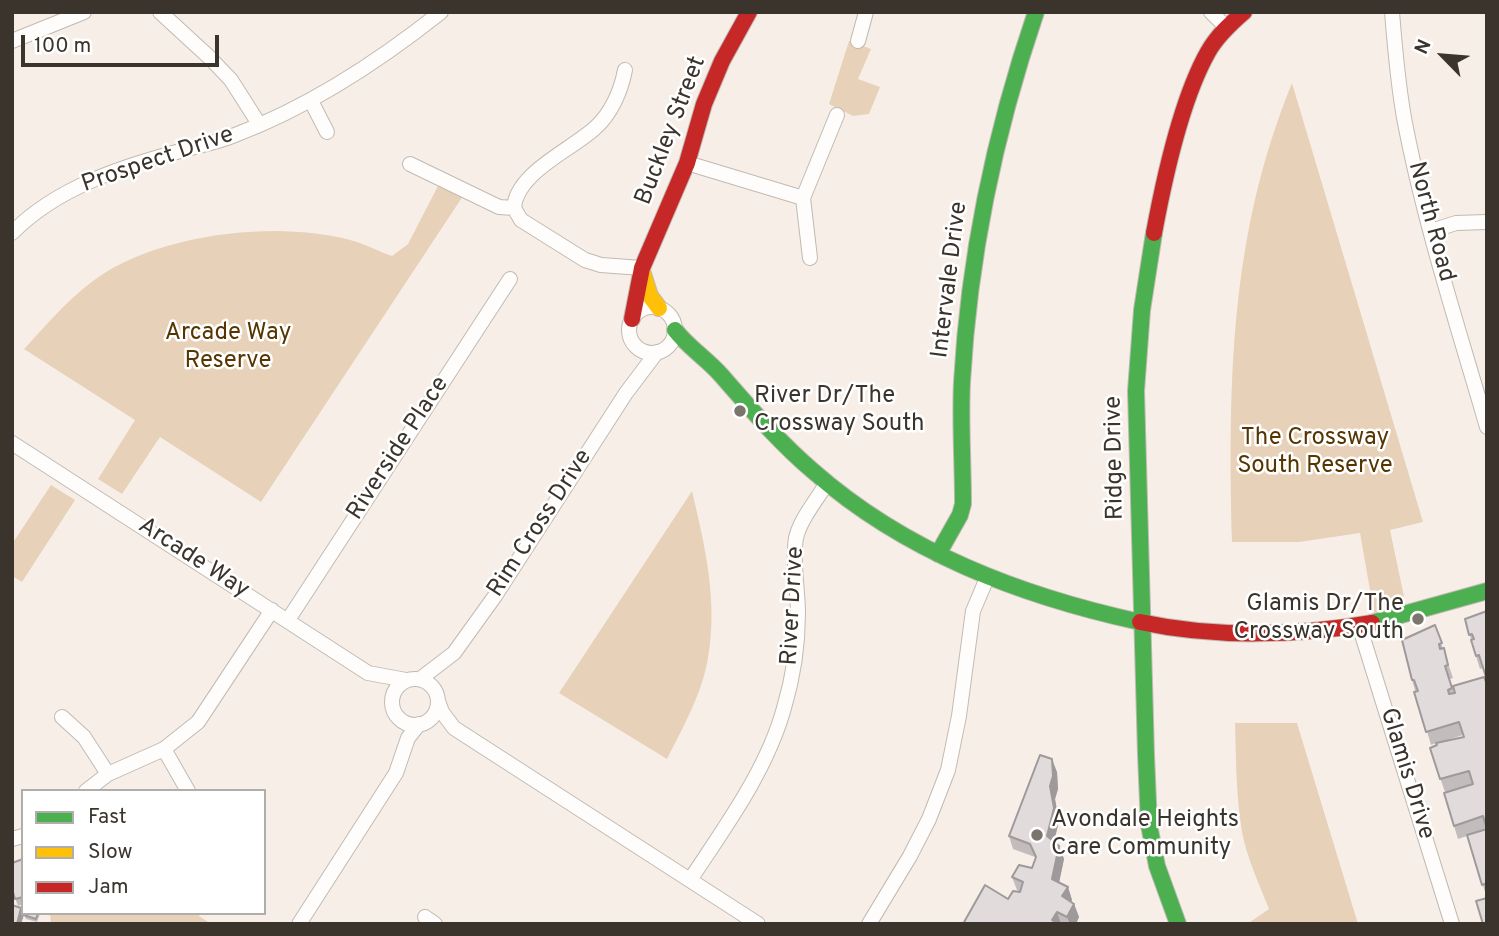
<!DOCTYPE html>
<style>
body{margin:0}
#map{position:relative;width:1499px;height:936px;overflow:hidden;background:#f7efe7;font-family:Overpass,sans-serif}
canvas{display:block}
.frame{position:absolute;inset:0;border:14px solid #3a342d;pointer-events:none}
.legend{position:absolute;left:21px;top:789px;width:245px;height:126px;box-sizing:border-box;background:#fff;border:2px solid #b0aeab;margin:0;padding:9px 12px;list-style:none;font-size:21px;color:#3a342d}
.legend li{display:flex;align-items:center;gap:14px;height:35px}
.legend b{width:35px;border:2px solid #b0aeab}
.north{position:absolute;left:1408px;top:21px;width:70px;height:70px;-webkit-text-stroke:5px #fff;paint-order:stroke;rotate:295deg;font-size:19px;font-weight:700;line-height:28px;text-align:center;color:#3a342d}
.north::after{content:'';display:block;margin:auto;width:24px;height:32px;background:#3a342d;clip-path:polygon(50% 0,100% 100%,50% 72%,0 100%)}
.scale{position:absolute;left:21px;top:35px;width:198px;height:32px;box-sizing:border-box;border:4px solid #3a342d;border-top:0;padding-left:9px;font-size:21px;line-height:24px;white-space:nowrap;color:#3a342d;-webkit-text-stroke:5px #fff;paint-order:stroke}
</style>
<div id="map">
<canvas width="1499" height="936"></canvas>
<div class="frame"></div>
<ul class="legend">
<li><b style="height:9px;background:#4caf50"></b>Fast</li>
<li><b style="height:9px;background:#ffc107"></b>Slow</li>
<li><b style="height:9px;background:#c62828"></b>Jam</li>
</ul>
<div class="north">N</div>
<div class="scale">100 m</div>
</div>
<script>
const g = document.querySelector('canvas').getContext('2d');
g.lineJoin = 'round';
function paint(path, color) {
  g.fillStyle = color;
  g.fill(path, 'evenodd');
}
function trace(path, color, width, dash) {
  g.strokeStyle = color;
  g.lineWidth = width;
  g.lineCap = dash ? 'butt' : 'round';
  g.setLineDash(dash || []);
  g.stroke(path);
}
function drawText(font, color, halo, rows, align = 'center') {
  g.font = font + ' Overpass,sans-serif';
  g.lineWidth = 5;
  g.setLineDash([]);
  g.textBaseline = 'middle';
  g.strokeStyle = halo;
  g.fillStyle = color;
  for (const [text, x, y, turn = 0] of rows) {
    g.save();
    g.translate(x, y);
    g.rotate((+turn || 0) * Math.PI / 180);
    g.textAlign = isNaN(turn) ? turn : align;
    if (halo) g.strokeText(text, 0, 0);
    g.fillText(text, 0, 0);
    g.restore();
  }
}
const green = new Path2D(`
 M849,41L871,49L858,79L880,87L869,114L853,116L829,104Z
 M1292,83L1423,522L1390,530L1406,606L1374,613L1360,533L1299,542H1232C1228,381 1230,234 1292,83Z
 M439,184L463,196L261,502L160,437L122,494L98,479L135,420L24,349C50,321 74,292 106,272C173,232 283,220 357,242C369,246 380,252 392,256L408,244Z
 M51,485L75,500L22,582L12,576V544Z
 M692,491C705,546 718,601 708,658C702,694 683,727 667,759L559,693Z
 M1235,723H1297L1358,924H1247L1269,909C1259,884 1247,858 1242,832C1236,796 1236,759 1235,723Z
 M50,913H200L199,916L211,924H51Z`);
const street = new Path2D(`
 M160,12L209,57L231,80L259,124
 M1211,12L1226,27
 M1392,12C1395,49 1398,87 1405,123C1425,226 1458,327 1487,427
 M12,41L84,12
 M858,41L866,12
 M311,101L327,132
 M687,163L803,198
 M410,164L499,207L514,208
 M514,208C516,173 571,150 595,128C611,114 621,91 625,70
 M514,208L521,220L585,260L601,265L642,268
 M1431,231L1456,223L1487,222
 M12,233C57,187 124,166 184,150C201,145 218,142 235,135C309,107 378,62 441,12
 M810,258L803,198L837,115
 M629 330a23 23 0 1 1 46 0a23 23 0 1 1-46 0Z
 M12,443L368,673L406,680
 M288,620L510,279
 M1359,625L1452,924
 M420,679L454,653L495,596L626,393L657,352
 M392 702a23 23 0 1 1 46 0a23 23 0 1 1-46 0Z
 M438,701L442,712L454,728L758,924
 M62,717L84,737L108,774
 M164,749L188,791
 M86,791L108,774L164,749L198,722L272,610
 M12,839L23,836
 M690,880C725,827 767,770 784,708C793,678 798,644 798,613C798,589 792,562 796,538C800,520 817,499 827,483
 M425,917L435,924
 M299,924L396,773L408,738L419,724
 M869,924L910,856L929,819L948,770L959,716L973,611L987,578`);
const fast = new Path2D(`
 M1154,233L1142,310L1136,391L1146,755L1149,825L1157,866L1178,924
 M675,330C688,347 707,359 721,375C750,408 779,442 813,471C905,552 1021,596 1140,622
 M938,554L960,515L963,504C963,463 960,422 962,382C969,255 995,132 1036,12
 M1372,623L1487,591`);
const slow = new Path2D(`
 M643,274L650,296L659,308`);
const jam = new Path2D(`
 M1154,233C1164,179 1182,98 1208,52C1217,36 1230,24 1244,12
 M632,319L642,268L687,163L704,104L722,61L749,12
 M1140,622C1214,638 1297,636 1372,623`);
const wall = new Path2D(`
 M1487,611V680L1483,668L1480,669L1476,656L1465,619Z
 M1435,625L1453,678L1450,679L1454,693L1486,684L1487,898L1467,836L1458,839L1454,826L1466,786L1445,792L1430,748L1437,745L1436,743L1431,745L1412,680ZM1463,735L1464,737L1441,742Z
 M1057,772L1058,789L1055,799L1059,821L1054,842L1059,846L1064,859L1059,883L1068,887L1072,900L1071,902L1074,904L1079,917L1076,924H963L1020,892L1017,890L1012,877L1032,868L1035,859V857L1013,849L1009,836Z
 M23,859V904L18,906L12,889Z
 M40,914L37,922L26,919L24,915Z`);
const shadedWall = new Path2D(`
 M1052,759L1057,772L1058,789L1055,799L1059,821L1052,849L1047,836Z
 M1059,846L1064,859L1057,892L1052,879Z
 M1068,887L1072,900L1067,909L1062,896Z
 M1074,904L1079,917L1076,924H1070L1067,917Z
 M21,908L24,915L21,924H17Z
 M1057,912L1061,924H1053L1052,920Z`);
const building = new Path2D(`
 M1487,611V677H1486L1479,655L1476,656L1471,640L1474,639L1472,634L1469,635L1465,619Z
 M1435,625L1442,643L1439,644L1440,649L1444,648L1448,665L1445,666L1452,688L1448,690L1449,694L1455,693L1453,686L1484,677L1487,684V829L1483,816L1454,826L1444,793L1473,784L1469,771L1440,779L1430,748L1437,745L1436,743L1464,737L1459,722L1426,732L1414,692L1418,691L1414,680H1412L1402,640Z
 M1040,755L1052,759L1053,776L1050,786L1054,808L1047,836L1059,846L1052,879L1068,887L1062,896L1074,904L1067,917L1057,912L1052,920L1060,924H963L985,885L1008,899L1013,891L1020,892L1023,882L1012,877L1019,865L1032,868L1036,857L1030,844L1009,836Z
 M1487,829V883L1482,885L1467,835Z
 M23,859V897L15,899L12,889V863Z
 M1487,898V924H1483L1476,901Z
 M12,905L21,908L17,924H12Z
 M25,913H38L36,919L24,915Z`);
const markers = [
 [740,411,7,"#7c756e"],
 [1418,619,7,"#7c756e"],
 [1037,835,7,"#7c756e"]
];
const streetNames = [
 ["Buckley Street",672,131,-69],
 ["Prospect Drive",158,161,-19],
 ["North Road",1430,222,75],
 ["Intervale Drive",951,280,-83],
 ["Riverside Place",399,449,-57],
 ["Ridge Drive",1116,458,-91],
 ["Rim Cross Drive",541,524,-57],
 ["Arcade Way",193,559,33],
 ["River Drive",794,606,-87],
 ["Glamis Drive",1406,774,73]
];
const parkNames = [
 ["Arcade Way",228,334],
 ["Reserve",228,362],
 ["The Crossway",1315,439],
 ["South Reserve",1315,467]
];
const poiNames = [
 ["River Dr/The",754,397],
 ["Crossway South",754,425],
 ["Glamis Dr/The",1404,605,"right"],
 ["Crossway South",1404,633,"right"],
 ["Avondale Heights",1051,821],
 ["Care Community",1051,849]
];
paint(green, '#e7d2b9');
trace(street, '#c0bab3', 16);
trace(fast, '#c0bab3', 18);
trace(slow, '#c0bab3', 18);
trace(jam, '#c0bab3', 18);
trace(street, '#fefdfb', 14);
trace(fast, '#4caf50', 16);
trace(slow, '#ffc107', 16);
trace(jam, '#c62828', 16);
paint(wall, '#c2bcbd');
paint(shadedWall, '#9e999a');
paint(building, '#e1dbdc');
trace(building, '#9e999a', 2);
for (const [x, y, r, color] of markers) {
  const dot = new Path2D();
  dot.arc(x, y, r, 0, 2 * Math.PI);
  g.fillStyle = color;
  g.fill(dot);
  trace(dot, '#fff', 2.5);
}
drawText('24px', '#3a342d', '#fff', streetNames);
drawText('24px', '#563500', '#fff', parkNames);
drawText('24px', '#3a342d', '#fff', poiNames, 'left');
</script>
